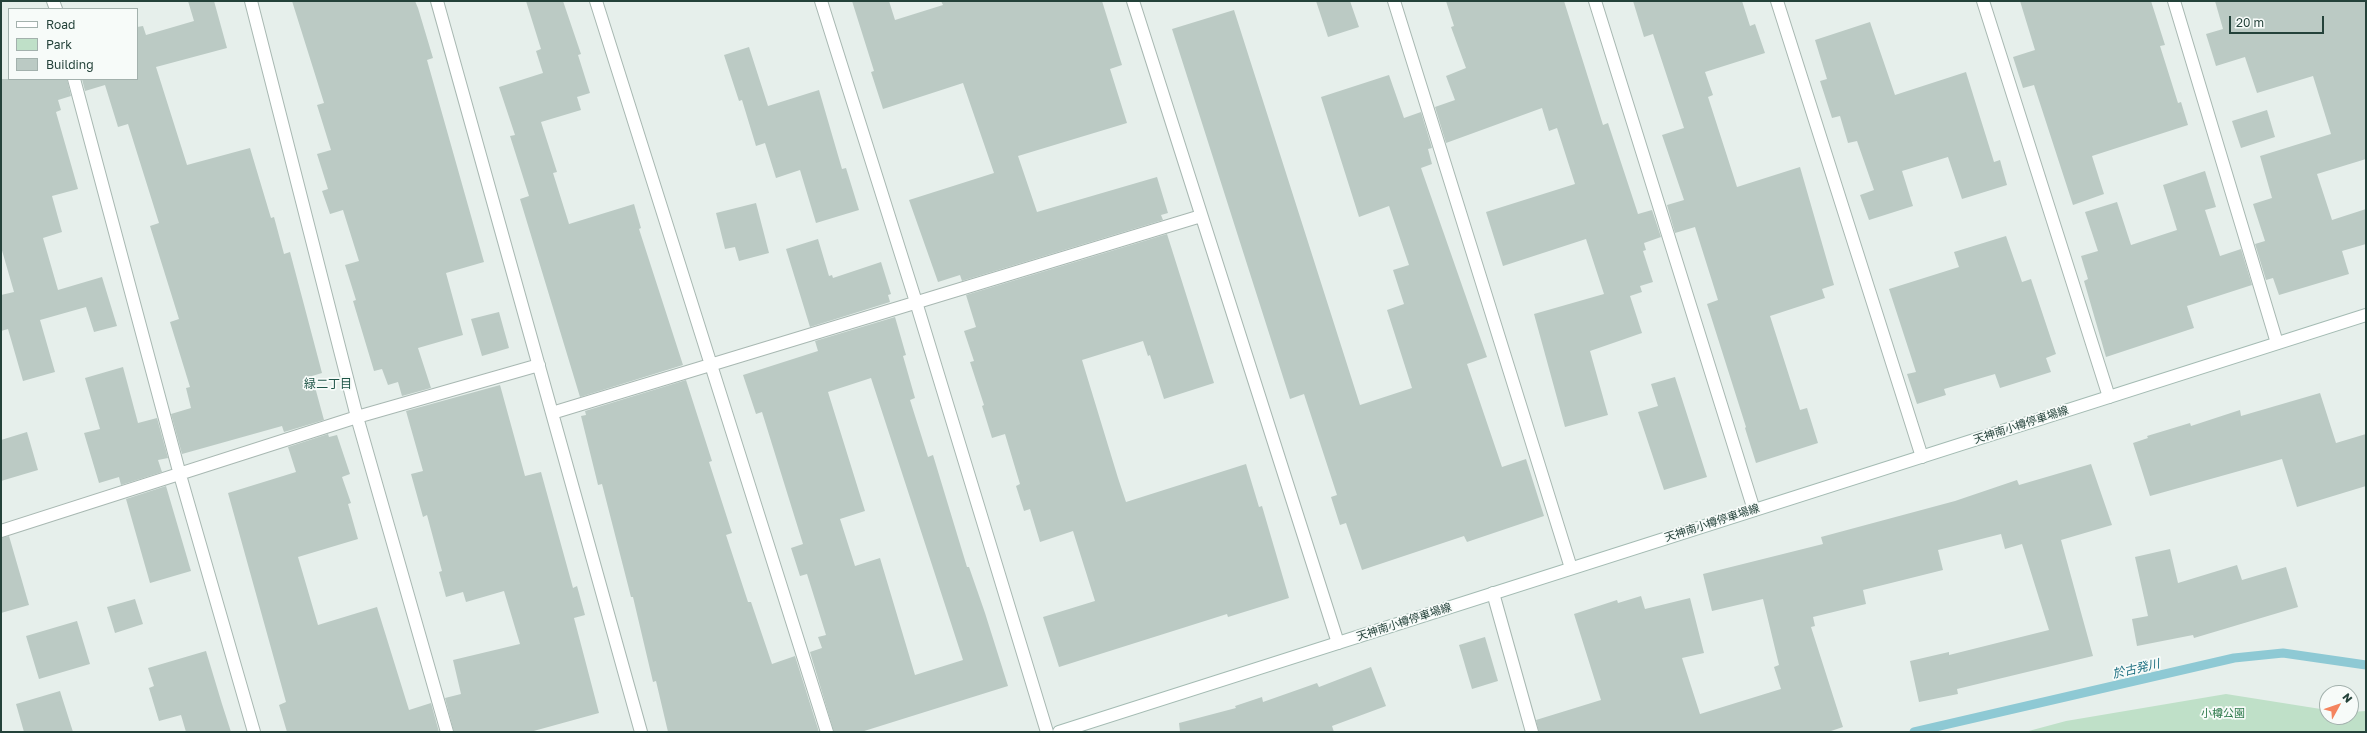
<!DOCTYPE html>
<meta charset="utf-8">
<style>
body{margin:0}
#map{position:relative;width:2367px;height:733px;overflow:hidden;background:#e6efeb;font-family:"Golos Text",sans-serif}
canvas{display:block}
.frame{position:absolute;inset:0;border:2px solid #24423a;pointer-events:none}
.legend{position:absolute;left:8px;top:8px;width:130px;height:72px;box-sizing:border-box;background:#f7fbf9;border:1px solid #a3b1ad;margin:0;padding:5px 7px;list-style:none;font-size:12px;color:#24423a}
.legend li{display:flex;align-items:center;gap:8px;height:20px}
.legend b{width:20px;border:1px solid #a3b1ad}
.north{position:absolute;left:2319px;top:685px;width:40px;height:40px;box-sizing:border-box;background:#f7fbf9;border:1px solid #a3b1ad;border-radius:50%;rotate:50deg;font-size:11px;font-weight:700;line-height:16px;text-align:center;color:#24423a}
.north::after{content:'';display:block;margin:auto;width:14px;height:18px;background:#f4845f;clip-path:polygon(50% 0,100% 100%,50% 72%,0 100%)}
.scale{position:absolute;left:2229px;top:16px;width:95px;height:18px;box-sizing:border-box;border:2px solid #24423a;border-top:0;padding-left:5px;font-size:12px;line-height:14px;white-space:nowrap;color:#24423a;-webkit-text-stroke:3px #f7fbf9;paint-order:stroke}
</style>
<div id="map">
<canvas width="2367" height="733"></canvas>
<div class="frame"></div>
<ul class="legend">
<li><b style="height:5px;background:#fff"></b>Road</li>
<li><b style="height:11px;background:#bfe0c8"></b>Park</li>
<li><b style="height:11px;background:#bbcac4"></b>Building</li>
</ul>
<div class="north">N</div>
<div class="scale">20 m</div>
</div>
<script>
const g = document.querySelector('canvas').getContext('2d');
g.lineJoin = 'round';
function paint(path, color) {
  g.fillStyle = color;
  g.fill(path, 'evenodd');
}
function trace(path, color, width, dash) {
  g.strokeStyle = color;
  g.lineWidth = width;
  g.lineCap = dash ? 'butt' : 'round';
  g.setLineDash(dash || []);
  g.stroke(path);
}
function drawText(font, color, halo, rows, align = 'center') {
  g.font = font + ' "Golos Text","Noto Sans JP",sans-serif';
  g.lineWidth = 3.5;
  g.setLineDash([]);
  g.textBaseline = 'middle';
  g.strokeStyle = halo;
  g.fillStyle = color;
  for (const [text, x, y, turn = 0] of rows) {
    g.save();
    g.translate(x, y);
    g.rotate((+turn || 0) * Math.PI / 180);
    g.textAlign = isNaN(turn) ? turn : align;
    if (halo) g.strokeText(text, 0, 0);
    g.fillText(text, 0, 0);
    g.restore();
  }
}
const green = new Path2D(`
 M2226,694L2327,710V717H2351V712L2366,711V732H2025L2066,721Z`);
const stream = new Path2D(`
 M1914,732L2234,658L2283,653L2366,665`);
const building = new Path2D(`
 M188,1H214L227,48L156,67L187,165L250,148L271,218L274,217L284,254L290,252L303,301L322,373L312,376L324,420L284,432L282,426L182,454L171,414L191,408L186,388L190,387L170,322L179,319L150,226L159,223L128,124L118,127L105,85L85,91L82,79H137V27L143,26L146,35L194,21Z
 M292,1H415L418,8L433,58L427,60L484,262L446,273L463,335L418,348L431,388L402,396L398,382L388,385L382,369L374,371L353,301L356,300L345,265L359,261L343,210L330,214L322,191L328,189L317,154L331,150L317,105L324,103Z
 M526,1H563L581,54L578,55L590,93L577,97L581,110L541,122L557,172L553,173L569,224L634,204L641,228L639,229L683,365L580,397L520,199L529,196L510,136L515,135L499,87L543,73L536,51L541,49Z
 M852,1H889L895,20L943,5L941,1H1102L1122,65L1110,69L1127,123L1018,156L1037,212L1157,177L1168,213L1161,215L1163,220L962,281L960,275L938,282L909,200L994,173L963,83L883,109L871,72L874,71Z
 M1316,1H1350L1359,27L1328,37Z
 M1446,1H1564L1603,125L1608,123L1638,214L1652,210L1661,237L1644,243L1646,250L1643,251L1653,282L1640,286L1642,292L1630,296L1642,333L1590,351L1608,415L1565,427L1534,314L1604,294L1586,239L1503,266L1486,212L1575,184L1557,128L1549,131L1542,108L1446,143L1435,107L1455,100L1446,76L1466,68L1451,27L1454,26Z
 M1633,1H1742L1750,26L1755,24L1765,53L1705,72L1713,95L1708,97L1737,187L1800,167L1834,285L1822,289L1825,298L1770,316L1800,410L1807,408L1818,443L1756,463L1745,428L1746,427L1707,304L1718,300L1695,227L1675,233L1667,205L1684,200L1662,135L1684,128L1653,34L1644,37Z
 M2020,1H2151L2165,45L2160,46L2178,103L2181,102L2188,125L2092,156L2104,194L2073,205L2034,85L2023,88L2013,57L2035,50Z
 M2215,1H2366V159L2317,174L2332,220L2366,209V244L2342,251L2349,274L2279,295L2273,278L2266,280L2255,244L2265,241L2253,204L2272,198L2260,156L2331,134L2313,76L2257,93L2245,57L2216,66L2206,34L2223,29Z
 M1234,10L1360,405L1412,388L1387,310L1404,304L1393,270L1409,265L1389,206L1359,217L1321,97L1389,75L1404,118L1421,112L1432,148L1428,149L1432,164L1421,168L1487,357L1467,364L1502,467L1526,459L1544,516L1467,542L1464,536L1362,570L1346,523L1340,525L1331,497L1337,495L1304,394L1290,399L1172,29Z
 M1870,22L1895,95L1966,72L1994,162L2000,160L2007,185L1962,199L1948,157L1902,171L1913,206L1869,220L1860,195L1874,190L1857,141L1848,143L1840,116L1832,118L1820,81L1827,79L1815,40Z
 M749,47L768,106L819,90L842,169L846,168L859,210L816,223L800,170L776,178L765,143L756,146L742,100L739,101L724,55Z
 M1,79H67L71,96L58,100L61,110L56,112L78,189L52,196L62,232L43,238L58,290L102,277L117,326L94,332L86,307L40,320L55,372L23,381L8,329L1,331V295L14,292L1,247Z
 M2267,110L2275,137L2241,148L2232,121Z
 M2205,171L2216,207L2205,210L2220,256L2241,249L2252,285L2187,306L2194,328L2106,357L2084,281L2088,279L2081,256L2098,251L2085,212L2117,202L2131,245L2177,230L2163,185Z
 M756,203L769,253L739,261L735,247L725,249L716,213Z
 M1167,234L1214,383L1164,399L1150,355L1148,356L1143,341L1082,360L1118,478L1126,502L1246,464L1259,507L1262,506L1289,598L1228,617L1227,614L1059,667L1043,617L1095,601L1073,531L1040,542L1030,509L1024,511L1016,486L1020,484L1005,434L992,438L982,406L984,405L970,362L974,361L964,331L976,327L966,295Z
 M2006,236L2022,282L2031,279L2056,354L2046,358L2051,372L2000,388L1995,374L1944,389L1946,395L1917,404L1907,374L1916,372L1889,289L1959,267L1954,252Z
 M818,239L829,276L832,275L833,278L881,262L891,294L888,295L890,302L810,327L786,249Z
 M499,312L509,348L482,356L471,319Z
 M895,317L906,355L903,356L915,398L910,400L928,457L933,455L967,567H969L985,613L1008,686L861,732H834L810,652L822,648L818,637L826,635L807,574L800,576L791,548L803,544L762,412L756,414L743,375L818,351L815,341ZM871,378L963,660L915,675L880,558L855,566L840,519L865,511L828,392Z
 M123,367L138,423L157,418L168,458L158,460L162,472L121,485L119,477L99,483L84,433L100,429L85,378Z
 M1675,377L1707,477L1664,490L1638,412L1658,406L1651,384Z
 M686,380L712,461L709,462L732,533L726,535L748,602H751L772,664L795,656L819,732H668L656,681L653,682L633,597H631L602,484L598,485L581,416L586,415L585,411Z
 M500,385L525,476L541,472L573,588L577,586L585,615L574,618L599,713L530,732H454L445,698L461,694L453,660L520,644L504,591L466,602L463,592L446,597L439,572L442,571L427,515L423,517L411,474L423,471L406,411Z
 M2320,393L2336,443L2366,434V486L2297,507L2282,459L2150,496L2133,443L2148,438L2147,436L2190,423L2191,426L2240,410L2241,416Z
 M27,432L38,470L1,481V440Z
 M328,434L329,437L337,435L350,474L342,477L351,503L348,504L358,539L298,557L318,625L377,607L409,710L431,703L439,732H287L279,705L286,702L228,493L296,472L288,447Z
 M2091,464L2112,525L2061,540L2093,656L1957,689L1958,694L1919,702L1910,661L1949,652V655L2049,630L2022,544L2005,549L2001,534L1938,550L1943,570L1863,590L1866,604L1813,617L1815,626L1811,627L1843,727L1828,732H1539L1536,720L1601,700L1574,614L1617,600L1618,603L1641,596L1645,609L1690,598L1704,653L1682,658L1700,714L1781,689L1774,667L1779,665L1763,599L1712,611L1703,574L1823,544L1821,537L1955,501L2017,480L2019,485Z
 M166,486L191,571L150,583L126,499Z
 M9,536L29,605L1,613V538Z
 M2170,549L2178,583L2237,565L2242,580L2286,567L2298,607L2194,638L2193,635L2137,646L2132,619L2148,616L2135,557Z
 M135,599L143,624L115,633L107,607Z
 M77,621L90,664L39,679L26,636Z
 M1485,637L1498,681L1472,689L1459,645Z
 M206,651L222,704L231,732H186L181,715L159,721L149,688L154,686L148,668Z
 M1371,667L1386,706L1332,726L1334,732H1180L1179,723L1236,708L1235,706L1262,697L1263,702L1317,683L1319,687Z
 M60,691L73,732H24L16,704Z`);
const minor = new Path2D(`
 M53,1L56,9
 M251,1L357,417L447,732
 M437,1L641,732
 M596,1L827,732
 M821,1L916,302L1047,732
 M1133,1L1338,643
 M1394,1L1571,568
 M1595,1L1754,510
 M1777,1L1922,457
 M1983,1L2109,397
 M2174,1L2277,343
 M74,79L180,475L254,732
 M552,413L1201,216
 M1,531L357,417L539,365
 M1493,593L1532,732`);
const secondary = new Path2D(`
 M1059,732L2366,315`);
const streetNames = [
 ["天神南小樽停車場線",2021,425,-18],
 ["天神南小樽停車場線",1712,523,-18],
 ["天神南小樽停車場線",1404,622,-18]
];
const parkNames = [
 ["小樽公園",2223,714]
];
const neighbourhoodNames = [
 ["緑二丁目",328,384]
];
const waterNames = [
 ["於古発川",2136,669,-13]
];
paint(green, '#bfe0c8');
trace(stream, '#8ec9d4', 9);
paint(building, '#bbcac4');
trace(minor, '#a8b8b2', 14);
trace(secondary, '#a4bbb3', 14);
trace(minor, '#fff', 12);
trace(secondary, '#fff', 12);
drawText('11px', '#24423a', '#f7fbf9', streetNames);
drawText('11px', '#2d7a4b', '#f7fbf9', parkNames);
drawText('12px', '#1f5548', '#f7fbf9', neighbourhoodNames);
drawText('italic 12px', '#1c6f80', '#f7fbf9', waterNames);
</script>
